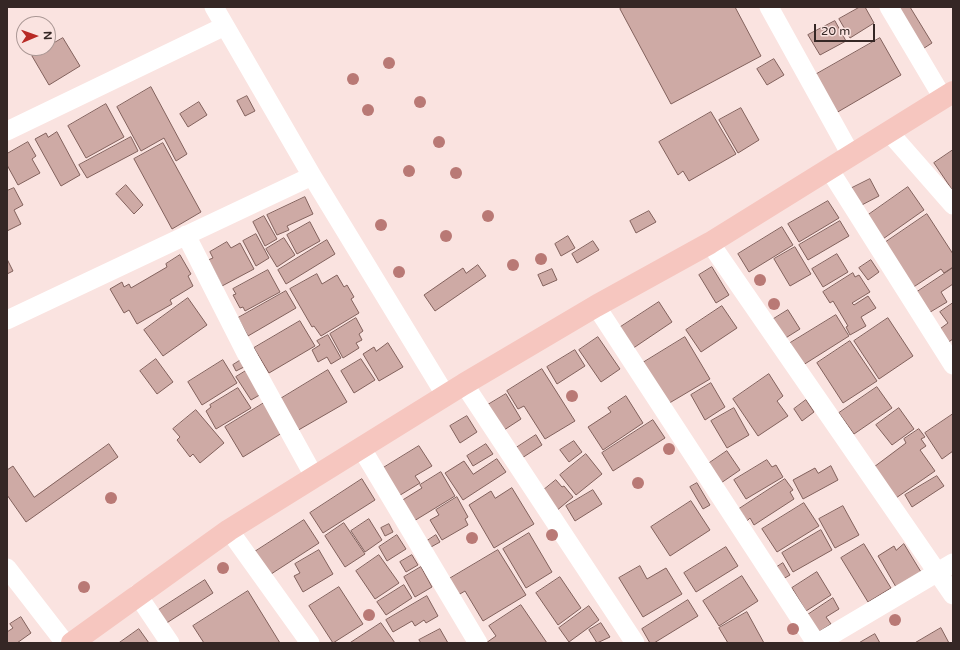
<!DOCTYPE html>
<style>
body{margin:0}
#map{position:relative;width:960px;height:650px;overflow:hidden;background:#fae3e0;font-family:"Varela Round",sans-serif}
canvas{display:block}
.frame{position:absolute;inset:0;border:8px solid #352725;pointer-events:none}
.north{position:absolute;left:16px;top:16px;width:40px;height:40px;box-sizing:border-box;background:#fae3e0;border:1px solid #ab9895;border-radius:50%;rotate:88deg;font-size:11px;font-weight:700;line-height:16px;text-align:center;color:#352725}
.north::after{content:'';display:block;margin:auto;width:14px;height:18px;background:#b82a25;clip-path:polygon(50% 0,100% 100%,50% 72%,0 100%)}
.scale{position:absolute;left:814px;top:24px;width:61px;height:18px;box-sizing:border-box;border:2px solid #352725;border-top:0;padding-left:5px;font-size:12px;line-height:14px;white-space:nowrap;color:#352725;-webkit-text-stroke:3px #fae3e0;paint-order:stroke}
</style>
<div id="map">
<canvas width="960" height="650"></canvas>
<div class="frame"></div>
<div class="north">N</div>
<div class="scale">20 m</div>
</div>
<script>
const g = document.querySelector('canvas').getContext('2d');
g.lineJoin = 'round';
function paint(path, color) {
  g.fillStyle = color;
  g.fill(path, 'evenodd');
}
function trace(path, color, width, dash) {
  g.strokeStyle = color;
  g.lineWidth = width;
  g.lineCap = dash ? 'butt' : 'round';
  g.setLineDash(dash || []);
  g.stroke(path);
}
const building = new Path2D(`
 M623,7H735L761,56L671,104L620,9Z
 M860,7H865L874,23L850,38L839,19Z
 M892,7H910L932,43L918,52Z
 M835,21L846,41L820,55L808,35Z
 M63,38L80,66L49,85L32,56Z
 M880,38L901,75L836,113L815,75Z
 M774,59L784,75L767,85L757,69Z
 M151,87L187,154L176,161L164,138L141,151L117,107Z
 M247,96L255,111L245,116L237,101Z
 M199,102L207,115L188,127L180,114Z
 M106,104L124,137L86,158L68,126Z
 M741,108L759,140L738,153L719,120Z
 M711,112L736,154L689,181L683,171L678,175L659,142Z
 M57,132L80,175L61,186L35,139L46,133L48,137Z
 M131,137L138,151L87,178L79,165Z
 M28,142L36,156L32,159L40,173L18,185L7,165V154Z
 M163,143L201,212L172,229L134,159Z
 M953,150V191L934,163Z
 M870,179L879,196L856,208L848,190Z
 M126,185L143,205L134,214L116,194Z
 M908,187L924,210L880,241L864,218Z
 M14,188L23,205L14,210L21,224L7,231V191Z
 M305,197L313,214L287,226L289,230L277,235L267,215Z
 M828,201L839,218L799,242L788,224Z
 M649,211L656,222L636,233L630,221Z
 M927,214L953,254V267L944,273L941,269L912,288L883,244Z
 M264,216L277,239L265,246L253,222Z
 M840,221L849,236L808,260L799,245Z
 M310,222L320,241L297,254L287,235Z
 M782,227L793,245L749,272L738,254Z
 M256,234L269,258L256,266L243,241Z
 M568,236L575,248L561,256L555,244Z
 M284,238L295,255L277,267L266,249Z
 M327,240L335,254L286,284L278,270Z
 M593,241L599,250L577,263L572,254Z
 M227,242L231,248L240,243L254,269L222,286L208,260L213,258L210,252Z
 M795,247L811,274L790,286L774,259Z
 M837,254L848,272L823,287L812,269Z
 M180,255L191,274L188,276L193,286L170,300L172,304L137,324L129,310L124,313L110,289L122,282L124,287L129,284L131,288L167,267L166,264Z
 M7,259L13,271L7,274Z
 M871,260L879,272L868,280L859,268Z
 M478,265L486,276L435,311L424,295L463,268L466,273Z
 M712,267L729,295L716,303L699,275Z
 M953,268V284L941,292L947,302L927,314L914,294Z
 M552,269L557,280L543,286L538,275Z
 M268,270L280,292L245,311L243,307L240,308L233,295L236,294L233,289Z
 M853,273L855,277L859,275L870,292L852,303L854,305L868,296L876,308L861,317L866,326L850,335L846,327L848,326L833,301L830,303L823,292Z
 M317,274L322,284L337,275L344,287L347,285L354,297L351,299L359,313L321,336L314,326L312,327L290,289Z
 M286,291L296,308L248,336L238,318Z
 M188,298L207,325L163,356L144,330Z
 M659,302L672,322L629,351L616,330Z
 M953,303V339L947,343L937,331L948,323L940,312Z
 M722,306L737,328L701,352L686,330Z
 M788,310L800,329L784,339L772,320Z
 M836,315L849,336L800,367L787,345Z
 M356,318L363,331L359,334L362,340L356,343L359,348L343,358L330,334Z
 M888,318L913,356L879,379L854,341Z
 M300,321L315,346L269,373L254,348Z
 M328,335L341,358L331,364L327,357L318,362L312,350L320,345L317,341Z
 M598,337L620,369L601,382L579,350Z
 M685,337L710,379L666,405L641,364Z
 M850,341L877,381L843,403L817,363Z
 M388,343L403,367L379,381L363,354L374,347L376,351Z
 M575,350L585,366L557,384L547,367Z
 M156,359L173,382L157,394L140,371Z
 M361,359L375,380L354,393L341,371Z
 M223,360L237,383L202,405L188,382Z
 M241,360L244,367L236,371L233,365Z
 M249,369L263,393L251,400L236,377Z
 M542,369L575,421L545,439L524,406L518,409L507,391Z
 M328,370L347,402L295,432L277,401Z
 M769,374L783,396L777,401L788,416L758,436L733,399Z
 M711,383L725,407L705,420L691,395Z
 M877,387L892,408L854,434L839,413Z
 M238,388L251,408L216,429L206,411L211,407L210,405Z
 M506,394L521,419L501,432L486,406Z
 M626,396L643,423L603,450L588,427L611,412L608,408Z
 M806,400L814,412L802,421L794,409Z
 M264,403L282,433L243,457L225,427Z
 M734,408L749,435L727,448L711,421Z
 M899,408L914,429L892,445L876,425Z
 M196,410L224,443L200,463L193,454L190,457L177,440L180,437L173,429Z
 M953,414V451L942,459L925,433Z
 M467,416L477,432L460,443L450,426Z
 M653,420L665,438L613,471L602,453Z
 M919,429L925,437L921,439L926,446L920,450L935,471L896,498L874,467L906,443L904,439Z
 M536,435L542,445L522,458L516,448Z
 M574,441L582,452L569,462L560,450Z
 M109,444L118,457L26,522L7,495V470L13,466L34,497Z
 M486,444L493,454L473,466L467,456Z
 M419,446L432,466L415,476L420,483L397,497L380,470Z
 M727,451L740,470L721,483L708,464Z
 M586,454L602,474L576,495L560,475Z
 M497,459L506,472L463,500L445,473L464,461L473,474Z
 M767,460L772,467L776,465L783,477L746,499L734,480Z
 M831,466L838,480L803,499L793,480L815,468L818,473Z
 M441,472L455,496L414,521L401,501L422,488L420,485Z
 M937,476L944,486L912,507L905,495Z
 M362,479L375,500L323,533L310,513Z
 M785,479L793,490L790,492L794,499L754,525L750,518L747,521L739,509Z
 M556,480L562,487L564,486L573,497L555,512L540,493Z
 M697,483L710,505L703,509L690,487Z
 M512,488L534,524L494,548L469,505L491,491L495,498Z
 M593,490L602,504L575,521L566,506Z
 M457,497L468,517L465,519L468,525L442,540L430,520L439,515L436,510Z
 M691,501L710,530L670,556L651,527Z
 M804,503L819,526L777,552L762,529Z
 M843,506L859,535L835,548L819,519Z
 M369,519L382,540L365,552L351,531Z
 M304,520L319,543L268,576L253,553Z
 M344,523L365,554L345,567L325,536Z
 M389,524L393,532L385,536L381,528Z
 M821,530L832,550L793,572L782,553Z
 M529,533L552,572L526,588L503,549Z
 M397,535L406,549L387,561L379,547Z
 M436,535L440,542L431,547L427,541Z
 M864,544L891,588L868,602L841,558Z
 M904,544L921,572L896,587L878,556L894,546L896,550Z
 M726,547L738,566L696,592L684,573Z
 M319,550L333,574L303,592L294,576L300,573L295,564Z
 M498,550L526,595L483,621L465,591L453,598L444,582Z
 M379,555L399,583L375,599L356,571Z
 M412,555L418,565L406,572L400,562Z
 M783,563L790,575L783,579L777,567Z
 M640,566L647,579L666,568L682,594L643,617L619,578Z
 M421,567L432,587L415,597L404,577Z
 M817,572L831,595L806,611L792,588Z
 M742,576L758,601L719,626L703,601Z
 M560,577L581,608L558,625L536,593Z
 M205,580L213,593L162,626L154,613Z
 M404,585L412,598L386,615L377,602Z
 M339,587L363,624L333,643L309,606Z
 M248,591L280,643H204L193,626Z
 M427,596L438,616L426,623L424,620L415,626L412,621L393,632L386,620Z
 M833,598L839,609L826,617L831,624L817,633L806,616Z
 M688,600L698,616L654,643H650L642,629Z
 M521,605L547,643H486L496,636L489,626Z
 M589,606L599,620L569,642L559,628Z
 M747,612L764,643H728L719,628Z
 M21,617L31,633L17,643H7V632L13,628L10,624Z
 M381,623L395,643H350Z
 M601,623L610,637L597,643L589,630Z
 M941,628L949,643H915Z
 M139,629L149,643H119Z
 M440,629L448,643H421L419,640Z
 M875,634L880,643H859Z`);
const street = new Path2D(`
 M214,7L312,176L446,396
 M769,7L851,155
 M889,7L943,98
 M7,131L225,26
 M889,132L953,205
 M829,169L953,365
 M186,235L246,353L315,478
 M710,243L953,595
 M596,306L816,643
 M7,320L312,176
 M464,384L635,643
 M362,449L478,643
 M229,530L310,643
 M7,568L65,643
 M137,594L170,643
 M818,643L953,563`);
const highway = new Path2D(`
 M72,643L229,530L464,384L596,306L710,243L953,92`);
const trees = [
 [389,63],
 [353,79],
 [420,102],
 [368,110],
 [439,142],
 [409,171],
 [456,173],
 [488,216],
 [381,225],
 [446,236],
 [541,259],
 [513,265],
 [399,272],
 [760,280],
 [774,304],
 [572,396],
 [669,449],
 [638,483],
 [111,498],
 [552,535],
 [472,538],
 [223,568],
 [84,587],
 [369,615],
 [895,620],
 [793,629]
];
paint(building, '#ceaaa5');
trace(building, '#82615c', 1);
trace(street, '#fff', 19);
trace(highway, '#f6c6bf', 22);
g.fillStyle = '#b97975';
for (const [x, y] of trees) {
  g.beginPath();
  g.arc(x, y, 6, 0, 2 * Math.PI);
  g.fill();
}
</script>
